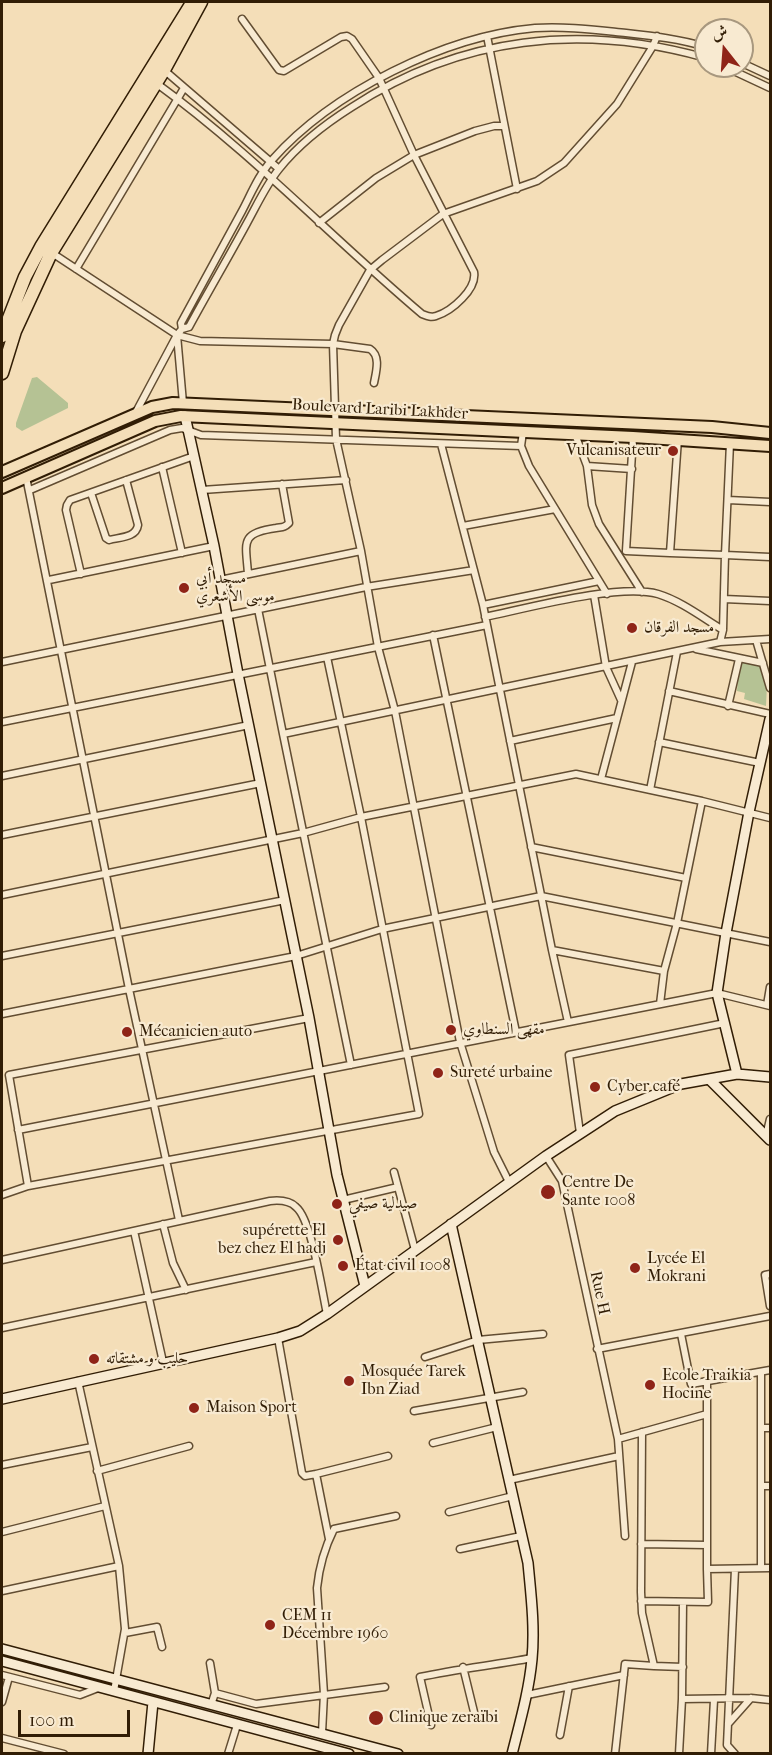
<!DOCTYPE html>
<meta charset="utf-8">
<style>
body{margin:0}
#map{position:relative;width:772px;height:1755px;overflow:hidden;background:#f4deb8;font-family:"IM FELL French Canon",Amiri,serif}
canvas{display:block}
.frame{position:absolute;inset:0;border:3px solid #311d05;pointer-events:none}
.north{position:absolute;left:694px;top:18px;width:60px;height:60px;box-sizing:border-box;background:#f8ead1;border:2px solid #a8987f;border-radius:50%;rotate:343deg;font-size:16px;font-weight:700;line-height:24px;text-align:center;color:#311d05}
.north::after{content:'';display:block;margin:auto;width:21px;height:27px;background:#8f2418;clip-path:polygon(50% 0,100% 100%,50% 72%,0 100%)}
.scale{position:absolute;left:18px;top:1710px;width:112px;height:27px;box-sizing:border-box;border:3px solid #311d05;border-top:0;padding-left:8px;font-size:18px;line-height:21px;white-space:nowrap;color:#311d05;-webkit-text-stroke:4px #f8ead1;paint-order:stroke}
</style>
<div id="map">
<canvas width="772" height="1755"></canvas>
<div class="frame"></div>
<div class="north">ش</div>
<div class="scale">100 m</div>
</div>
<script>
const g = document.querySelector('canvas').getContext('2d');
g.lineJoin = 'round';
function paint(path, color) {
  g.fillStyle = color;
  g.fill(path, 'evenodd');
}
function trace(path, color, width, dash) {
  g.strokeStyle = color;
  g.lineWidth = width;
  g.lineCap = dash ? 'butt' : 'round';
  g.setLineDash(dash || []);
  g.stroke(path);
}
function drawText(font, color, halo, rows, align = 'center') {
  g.font = font + ' "IM FELL French Canon",Amiri,serif';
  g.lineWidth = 4.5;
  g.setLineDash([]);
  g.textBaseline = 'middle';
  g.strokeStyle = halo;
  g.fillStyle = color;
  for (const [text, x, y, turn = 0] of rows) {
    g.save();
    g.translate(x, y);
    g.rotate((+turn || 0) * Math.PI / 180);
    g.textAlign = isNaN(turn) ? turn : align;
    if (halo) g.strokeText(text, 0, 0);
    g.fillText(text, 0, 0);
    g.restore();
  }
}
const green = new Path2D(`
 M37,377L68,403V408L22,431L16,427V423L32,378Z
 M743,662L760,664L767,685L766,706L744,699L745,693L737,691L739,665Z`);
const street = new Path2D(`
 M487,36L517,189
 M742,63L770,76
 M723,66L770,88
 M164,70L279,169
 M156,83C251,152 332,238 422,314C427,316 431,318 436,316C452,311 477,289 474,272L414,155L379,78L352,39L347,36L341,37L284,71L279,70L276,66L242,19
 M319,223L376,178L414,155L475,131L494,126H504
 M52,253L177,335L200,341L333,344L370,349C381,356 376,372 374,383
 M76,269L184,88
 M182,329L181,323C202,285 222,248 242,211C251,194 259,174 272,160C332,92 445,36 535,28C565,26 596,30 626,33C653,36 680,39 706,47
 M177,335L183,403
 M136,412L177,335L182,329L189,327C208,292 228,258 247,223C257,205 266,185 279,169C299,144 325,124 352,107C461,36 582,23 706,58
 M575,434L587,466L592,505L599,524L642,592
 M633,437L626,551L670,553
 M678,439L670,553L725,555L723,630L720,642
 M730,443L725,555L770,557
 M441,444L483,605L552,950L664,971
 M521,446L529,466L607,594
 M587,466L632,469
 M162,467L182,553
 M26,477L129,989L179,1220
 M30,490L170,430L182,428L201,435L521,446L523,432
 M202,490L346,480
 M91,493L106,538L109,540C120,537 136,538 138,525L126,480
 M728,500L770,502
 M463,526L555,509
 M81,574L66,510L67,505L70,500L194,456
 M248,574C246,543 239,533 276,528C282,527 284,528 289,523L282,484
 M49,580L214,546
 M220,580L361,551
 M594,595L606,667L621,700
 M724,599L770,601
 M483,605L599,581
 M258,609L283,734L720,642L770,639
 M485,617C528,608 619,583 658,594C681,601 703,618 723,630
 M433,635L516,1032
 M756,640L770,688
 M696,649L763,663
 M2,662L366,587L474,570
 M669,691L770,714
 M728,706L739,659
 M2,722L487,625
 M283,734L351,1065
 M510,741L617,718
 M659,742L760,763
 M2,776L249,725
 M601,779L632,662
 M650,790L677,652
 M2,835L261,783
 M531,847L686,878
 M2,895L303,833L361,817L576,774L702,801L770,818
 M552,950L568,1022
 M2,956L285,900
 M660,1004L664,971L677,923L702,801
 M767,1005L770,987
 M2,1014L296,956L382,929L541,896L770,942
 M18,1130L717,993L770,1006
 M580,1133L569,1055L725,1023
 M766,1136L770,1119
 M546,1156L562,1181L618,1439L625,1536
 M394,1172L415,1250
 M509,1182L494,1152L460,1042L395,711L378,647L361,551L336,439L333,344L335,335L339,325L370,270L382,260L443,214L537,181L564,163L617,104L653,46L657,36
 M28,1186L9,1075L309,1018
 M2,1195L28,1186L419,1114L361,817L327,657
 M343,1200L398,1187
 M163,1224L173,1263L186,1290
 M134,1231L163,1362
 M2,1260L270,1201C279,1200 289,1200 296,1207C312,1220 322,1292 327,1314
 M770,1274L765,1275L770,1306
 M2,1328L316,1262
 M681,1334L691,1384L770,1370
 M278,1338L302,1473L305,1476L316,1474
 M597,1349L770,1316
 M425,1357L478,1340L543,1334
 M761,1372V1568
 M78,1381L119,1566L125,1629L114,1691
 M707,1382V1569L770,1568
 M414,1411L523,1392
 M761,1428H770
 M618,1439L707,1414
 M433,1443L497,1427
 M2,1465L92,1447
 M97,1471L189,1446
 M509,1480L619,1456
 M761,1486H770
 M449,1512L513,1496
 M2,1532L105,1506
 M329,1539L316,1474L388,1456
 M641,1544L707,1545
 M460,1549L521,1536
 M2,1591L119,1566
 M641,1601L708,1602L707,1569
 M125,1633L157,1627L162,1647
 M210,1663L215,1693L211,1705
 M654,1666L683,1667
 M463,1667L475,1716
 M2,1675L80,1695L98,1688
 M215,1693L256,1704L385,1687
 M527,1695L624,1675
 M682,1699L751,1698L770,1700
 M2,1702L9,1677
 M728,1724L751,1698
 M431,1725L420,1677C457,1669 495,1665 532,1658
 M322,1733L324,1694L317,1588C319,1568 325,1547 334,1529L396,1516
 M560,1735L569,1686
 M2,1738L64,1754
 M228,1754L237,1725
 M615,1754L625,1664L654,1666L642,1613L641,1592L642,1432
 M679,1754L682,1699L683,1602
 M711,1754L714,1700
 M735,1754L727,1745L735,1569`);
const secondary = new Path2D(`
 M185,416L214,546L238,674L309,1018L337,1175L365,1286
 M737,1074L717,993L726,933L749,812L770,719
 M709,1079L770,1140
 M451,1224L528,1563C531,1595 535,1627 532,1659C529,1691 520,1722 512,1754
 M2,1399L278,1338L300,1331L327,1314L546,1156L615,1111L681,1084L737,1074L770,1077
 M2,1649L398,1754
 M2,1661L349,1754
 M148,1754L153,1702`);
const primary = new Path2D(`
 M2,472L152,407L173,403L712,427L770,433
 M2,488L155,421L181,416L633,437L770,446`);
const highway = new Path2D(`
 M2,336L25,277L41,247L192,3
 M2,373L15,331L51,253L164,70L201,2`);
const markers = [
 [673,451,6,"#8f2418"],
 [184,588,6,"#8f2418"],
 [632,628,6,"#8f2418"],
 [451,1030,6,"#8f2418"],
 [127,1032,6,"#8f2418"],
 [438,1073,6,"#8f2418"],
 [595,1087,6,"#8f2418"],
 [548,1192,8,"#8f2418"],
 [337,1204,6,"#8f2418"],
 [338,1240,6,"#8f2418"],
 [343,1266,6,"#8f2418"],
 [635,1268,6,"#8f2418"],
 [94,1359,6,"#8f2418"],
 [349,1381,6,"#8f2418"],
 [650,1385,6,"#8f2418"],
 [194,1408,6,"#8f2418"],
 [270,1625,6,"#8f2418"],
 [376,1718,8,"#8f2418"]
];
const streetNames = [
 ["Boulevard Laribi Lakhder",380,410,3],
 ["Rue H",599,1293,78]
];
const poiNames = [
 ["Vulcanisateur",661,451,"right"],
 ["مسجد أبي",196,579],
 ["موسى الأشعري",196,597],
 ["مسجد الفرقان",644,628],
 ["مقهى السنطاوي",463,1030],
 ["Mécanicien auto",139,1032],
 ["Sureté urbaine",450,1073],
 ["Cyber café",607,1087],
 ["Centre De",562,1183],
 ["Sante 1008",562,1201],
 ["صيدلية صيفي",349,1204],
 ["supérette El",326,1231,"right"],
 ["bez chez El hadj",326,1249,"right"],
 ["Lycée El",647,1259],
 ["Mokrani",647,1277],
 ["État civil 1008",355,1266],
 ["حليب و مشتقاته",106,1359],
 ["Mosquée Tarek",361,1372],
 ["Ibn Ziad",361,1390],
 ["Ecole Traikia",662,1376],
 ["Hocine",662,1394],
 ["Maison Sport",206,1408],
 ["CEM 11",282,1616],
 ["Décembre 1960",282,1634],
 ["Clinique zeraïbi",389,1718]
];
paint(green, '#b5c294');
trace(street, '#624d32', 9);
trace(secondary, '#311d05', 12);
trace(primary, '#311d05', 14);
trace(highway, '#311d05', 15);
trace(street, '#f8ead1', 6);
trace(secondary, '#f8ead1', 9);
trace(primary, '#f4deb8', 10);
trace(highway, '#f4deb8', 12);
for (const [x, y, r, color] of markers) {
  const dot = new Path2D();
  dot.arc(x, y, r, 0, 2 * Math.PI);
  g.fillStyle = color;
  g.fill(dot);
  trace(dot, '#f8ead1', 2);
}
drawText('16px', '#311d05', '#f8ead1', streetNames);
drawText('16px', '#311d05', '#f8ead1', poiNames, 'left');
</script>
